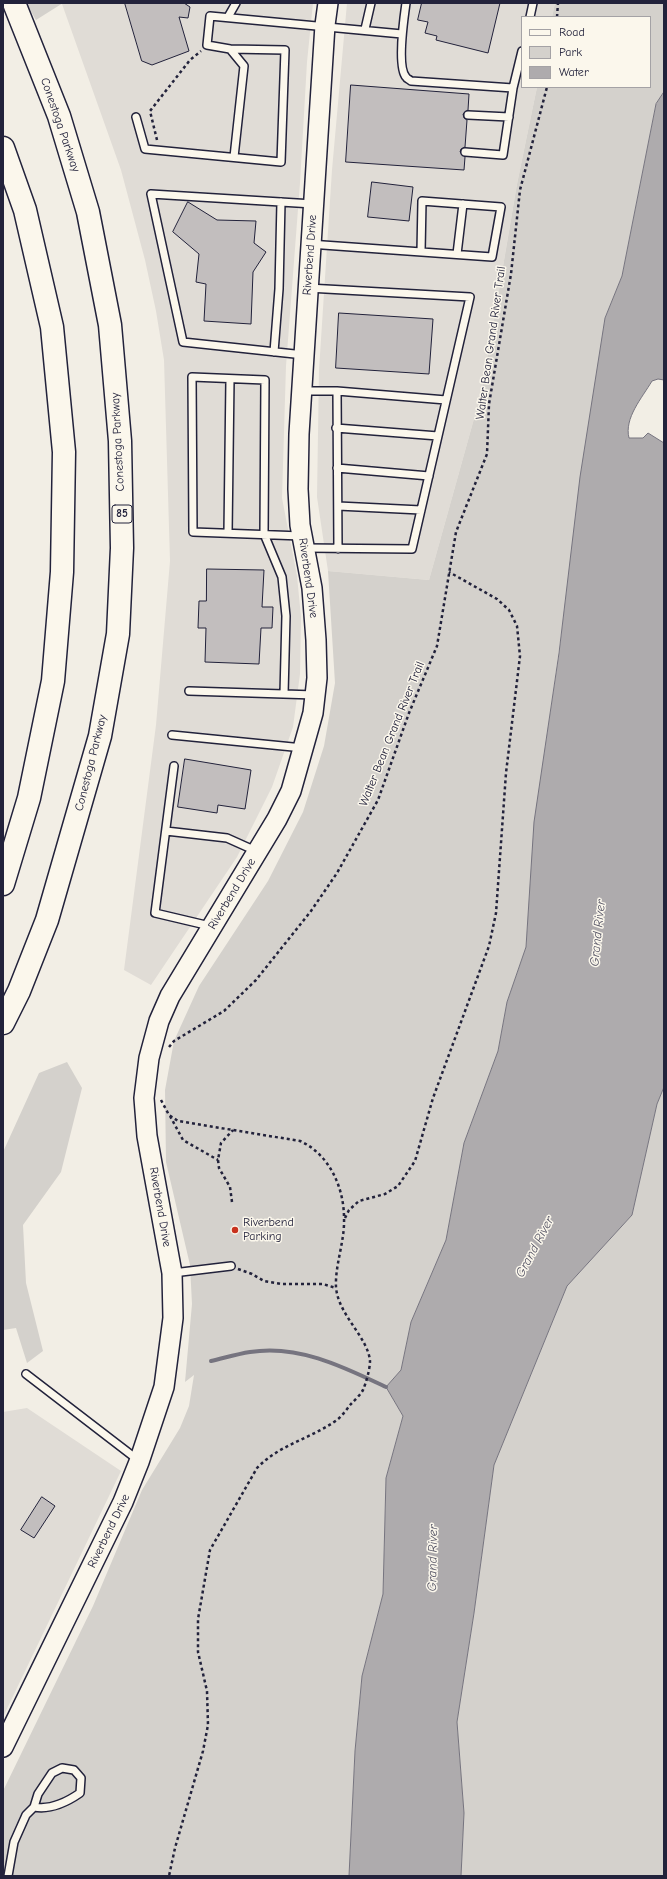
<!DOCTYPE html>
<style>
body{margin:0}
#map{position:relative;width:667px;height:1879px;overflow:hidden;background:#f2eee5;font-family:"Comic Neue",sans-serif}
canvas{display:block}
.frame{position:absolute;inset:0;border:4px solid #22223b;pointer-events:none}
.legend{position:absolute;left:521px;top:16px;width:130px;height:72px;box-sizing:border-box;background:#fbf7ec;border:1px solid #a4a2a5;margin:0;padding:5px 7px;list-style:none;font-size:12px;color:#22223b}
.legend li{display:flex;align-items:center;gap:8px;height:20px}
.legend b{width:20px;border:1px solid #a4a2a5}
</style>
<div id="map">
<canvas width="667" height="1879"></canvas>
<div class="frame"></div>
<ul class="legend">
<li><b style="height:5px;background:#fbf7ec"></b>Road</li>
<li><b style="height:11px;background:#d4d1cc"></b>Park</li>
<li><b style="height:11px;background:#aeabad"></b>Water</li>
</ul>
</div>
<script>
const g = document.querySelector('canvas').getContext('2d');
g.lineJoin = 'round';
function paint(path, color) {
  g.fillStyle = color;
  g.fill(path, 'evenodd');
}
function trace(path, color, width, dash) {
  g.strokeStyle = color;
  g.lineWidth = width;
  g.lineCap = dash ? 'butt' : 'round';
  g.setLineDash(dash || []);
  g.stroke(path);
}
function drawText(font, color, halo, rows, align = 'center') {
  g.font = font + ' "Comic Neue",sans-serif';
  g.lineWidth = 3;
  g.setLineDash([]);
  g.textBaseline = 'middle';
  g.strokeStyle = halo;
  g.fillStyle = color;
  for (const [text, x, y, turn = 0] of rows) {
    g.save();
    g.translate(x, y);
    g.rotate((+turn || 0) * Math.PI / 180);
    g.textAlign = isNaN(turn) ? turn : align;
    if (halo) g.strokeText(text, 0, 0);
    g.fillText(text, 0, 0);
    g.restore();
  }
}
const built = new Path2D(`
 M63,3H313L307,62L300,183L286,366L282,498L297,576L301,617L300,674L293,727L272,787L237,857L151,985L124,970L156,725L170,561L164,360L156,311L145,260L121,170L62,4Z
 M347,3H555L552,17H522V87H537L517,184L482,390L429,580L328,571L317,497L319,370L332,170Z
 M27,1408L121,1471L3,1717V1412Z`);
const green = new Path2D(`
 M26,3H63L36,20Z
 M555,3H664V92L656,104L622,276L605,318L535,822L526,947L507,1002L498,1051L464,1143L446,1240L411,1322L401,1370L386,1387L403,1416L386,1478L383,1594L362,1676L355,1751L349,1876H3V1791L93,1606L142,1490L180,1428L189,1406L194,1375L185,1382L192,1304L190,1265L166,1162L165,1090L174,1041L199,986L268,881L303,812L324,746L335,683L328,571L429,580L482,390L517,184L537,87H650V17H552Z
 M67,1062L82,1088L61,1172L23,1225L26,1283L43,1351L27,1363L16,1328L3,1330V1152L39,1073Z
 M664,1087V1876H461L464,1813L457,1722L474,1613L494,1465L567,1286L632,1215L657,1104Z`);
const water = new Path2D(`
 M664,92V380L658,379L652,381C642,398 624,418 629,438H643L648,433L664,443V1087L657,1104L632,1215L567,1286L494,1465L474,1613L457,1722L464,1813L461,1876H349L355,1751L362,1676L383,1594L386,1478L403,1416L386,1387L401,1370L411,1322L446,1240L464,1143L498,1051L507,1002L526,947L534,822L559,653L580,477L605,318L622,276L656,104Z`);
const stream = new Path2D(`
 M211,1361C224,1358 237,1354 250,1352C298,1344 344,1367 386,1387`);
const building = new Path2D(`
 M125,3H184L190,7L188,18L179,17L189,51L152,65L142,61Z
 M422,3H500L488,53L436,40L437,36L425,33L428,22L418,20Z
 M351,85L469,94L468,110L463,114L464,118L467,120L465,147L461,149L460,152L465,157L464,170L346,162Z
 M372,182L413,187L409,221L368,217Z
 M188,202L217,220L256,221L254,243L266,252L253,272L251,324L204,321L206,284L196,282L199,254L173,232Z
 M339,313L433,319L429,374L336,368Z
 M207,569L264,570L262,607H273L272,628H261L259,664L205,662L206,628H198L199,601H206Z
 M185,759L251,770L245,809L218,805L217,813L178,807Z
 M42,1497L55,1506L34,1538L21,1530Z`);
const path = new Path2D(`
 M557,17L558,3
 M157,140L150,111L190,60L201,51
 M169,1047L174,1041L224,1011L256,980L311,911L337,873L378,800L409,713L437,646L456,532L487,454L489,404L511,274L520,190L547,87
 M161,1100L169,1115L178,1121L300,1141C329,1154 344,1187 344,1218C345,1241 335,1264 336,1287C338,1315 368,1337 370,1361C370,1369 366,1383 363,1390C360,1395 355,1400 351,1404C346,1410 341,1418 334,1422C309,1439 279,1445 257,1468L210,1550L198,1619V1652L207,1691L208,1725L203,1751L175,1848L169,1876
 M170,1116L183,1140L218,1160
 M232,1202L230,1187L219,1168L218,1160L221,1143L233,1130
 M345,1218L349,1210L359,1201L385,1194L398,1186L415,1161L433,1098L489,946L496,913L506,773L520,656L517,626L509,610L497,599L449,572
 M238,1269L252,1274L264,1281L281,1284H323L336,1288`);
const service = new Path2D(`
 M406,3C404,17 397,67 406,77C407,79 409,79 411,81L513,88
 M228,17L236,3
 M530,17L533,3
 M365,29L371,3
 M468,115L509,117
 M136,117L145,149L281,162L285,50L230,49
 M465,152L503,155L513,88L522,51
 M234,157L244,66L230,49L207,45L210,16L402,34
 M311,244L323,245L492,257L501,207L422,201L421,252
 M457,254L463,204
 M274,352L279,289L281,202
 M304,355L183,342L151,194L313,204
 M302,391H337L446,400
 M337,391L338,549
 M336,428L438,436
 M337,468L429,476
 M338,506L421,510
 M228,533L230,379
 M305,548L412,549L470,297L308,288
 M189,691L315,695
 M284,694L286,616L282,577L264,534L265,380L192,377L193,532L302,536
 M172,735L303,748
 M174,766L155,913L210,926
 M166,831L227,838L256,851
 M173,1273L231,1266
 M26,1374L138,1460
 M8,1876L14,1842L26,1815L34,1807L38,1794L52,1773L62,1768L74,1770L81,1778L80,1793C67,1802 50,1810 34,1807`);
const tertiary = new Path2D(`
 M3,1747L123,1502L139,1462L164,1387L173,1318L172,1273L147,1136L144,1098L149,1058L159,1021L170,996L277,819L291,791L313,713L317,678L316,640L312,588L300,525L298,489L299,434L325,25L328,3`);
const motorway = new Path2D(`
 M3,148L25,210L52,327L64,452L62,572L53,681L29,798L3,884
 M3,1023L19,991L47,920L100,736L118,634L122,548L120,441L110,325L88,212L59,116L14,3`);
const markers = [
 [235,1230,4,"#c8321e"]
];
const shields = [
 [122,514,20]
];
const shieldNames = [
 ["85",122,514]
];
const streetNames = [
 ["Conestoga Parkway",60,125,71],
 ["Riverbend Drive",310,255,-86],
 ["Walter Bean Grand River Trail",491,343,-82],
 ["Conestoga Parkway",118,442,-93],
 ["Riverbend Drive",308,578,82],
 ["Walter Bean Grand River Trail",392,734,-68],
 ["Conestoga Parkway",91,763,-76],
 ["Riverbend Drive",232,894,-59],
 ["Riverbend Drive",160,1207,80],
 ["Riverbend Drive",109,1531,-64]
];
const poiNames = [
 ["Riverbend",243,1223],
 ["Parking",243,1237]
];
const waterNames = [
 ["Grand River",598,933,-84],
 ["Grand River",535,1247,-62],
 ["Grand River",433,1558,-89]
];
paint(built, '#e0dcd6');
paint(green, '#d4d1cc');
paint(water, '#aeabad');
trace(water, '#76747f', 1);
trace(stream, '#76747f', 4);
paint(building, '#c2bebe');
trace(building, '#22223b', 1);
trace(service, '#22223b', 10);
trace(tertiary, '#22223b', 22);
trace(motorway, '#22223b', 25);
trace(path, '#22223b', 2.5, [3, 3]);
trace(service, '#fbf7ec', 7);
trace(tertiary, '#fbf7ec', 19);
trace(motorway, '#fbf7ec', 22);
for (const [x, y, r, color] of markers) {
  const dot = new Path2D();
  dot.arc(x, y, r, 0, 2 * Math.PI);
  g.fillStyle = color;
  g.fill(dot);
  trace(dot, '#fbf7ec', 1.5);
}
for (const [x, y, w] of shields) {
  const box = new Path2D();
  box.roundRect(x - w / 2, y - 9, w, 18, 3);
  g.fillStyle = '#fbf7ec';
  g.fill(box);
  trace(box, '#22223b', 1);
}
drawText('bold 11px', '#22223b', null, shieldNames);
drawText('12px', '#22223b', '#fbf7ec', streetNames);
drawText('12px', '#22223b', '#fbf7ec', poiNames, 'left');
drawText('italic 13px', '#535263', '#fbf7ec', waterNames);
</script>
